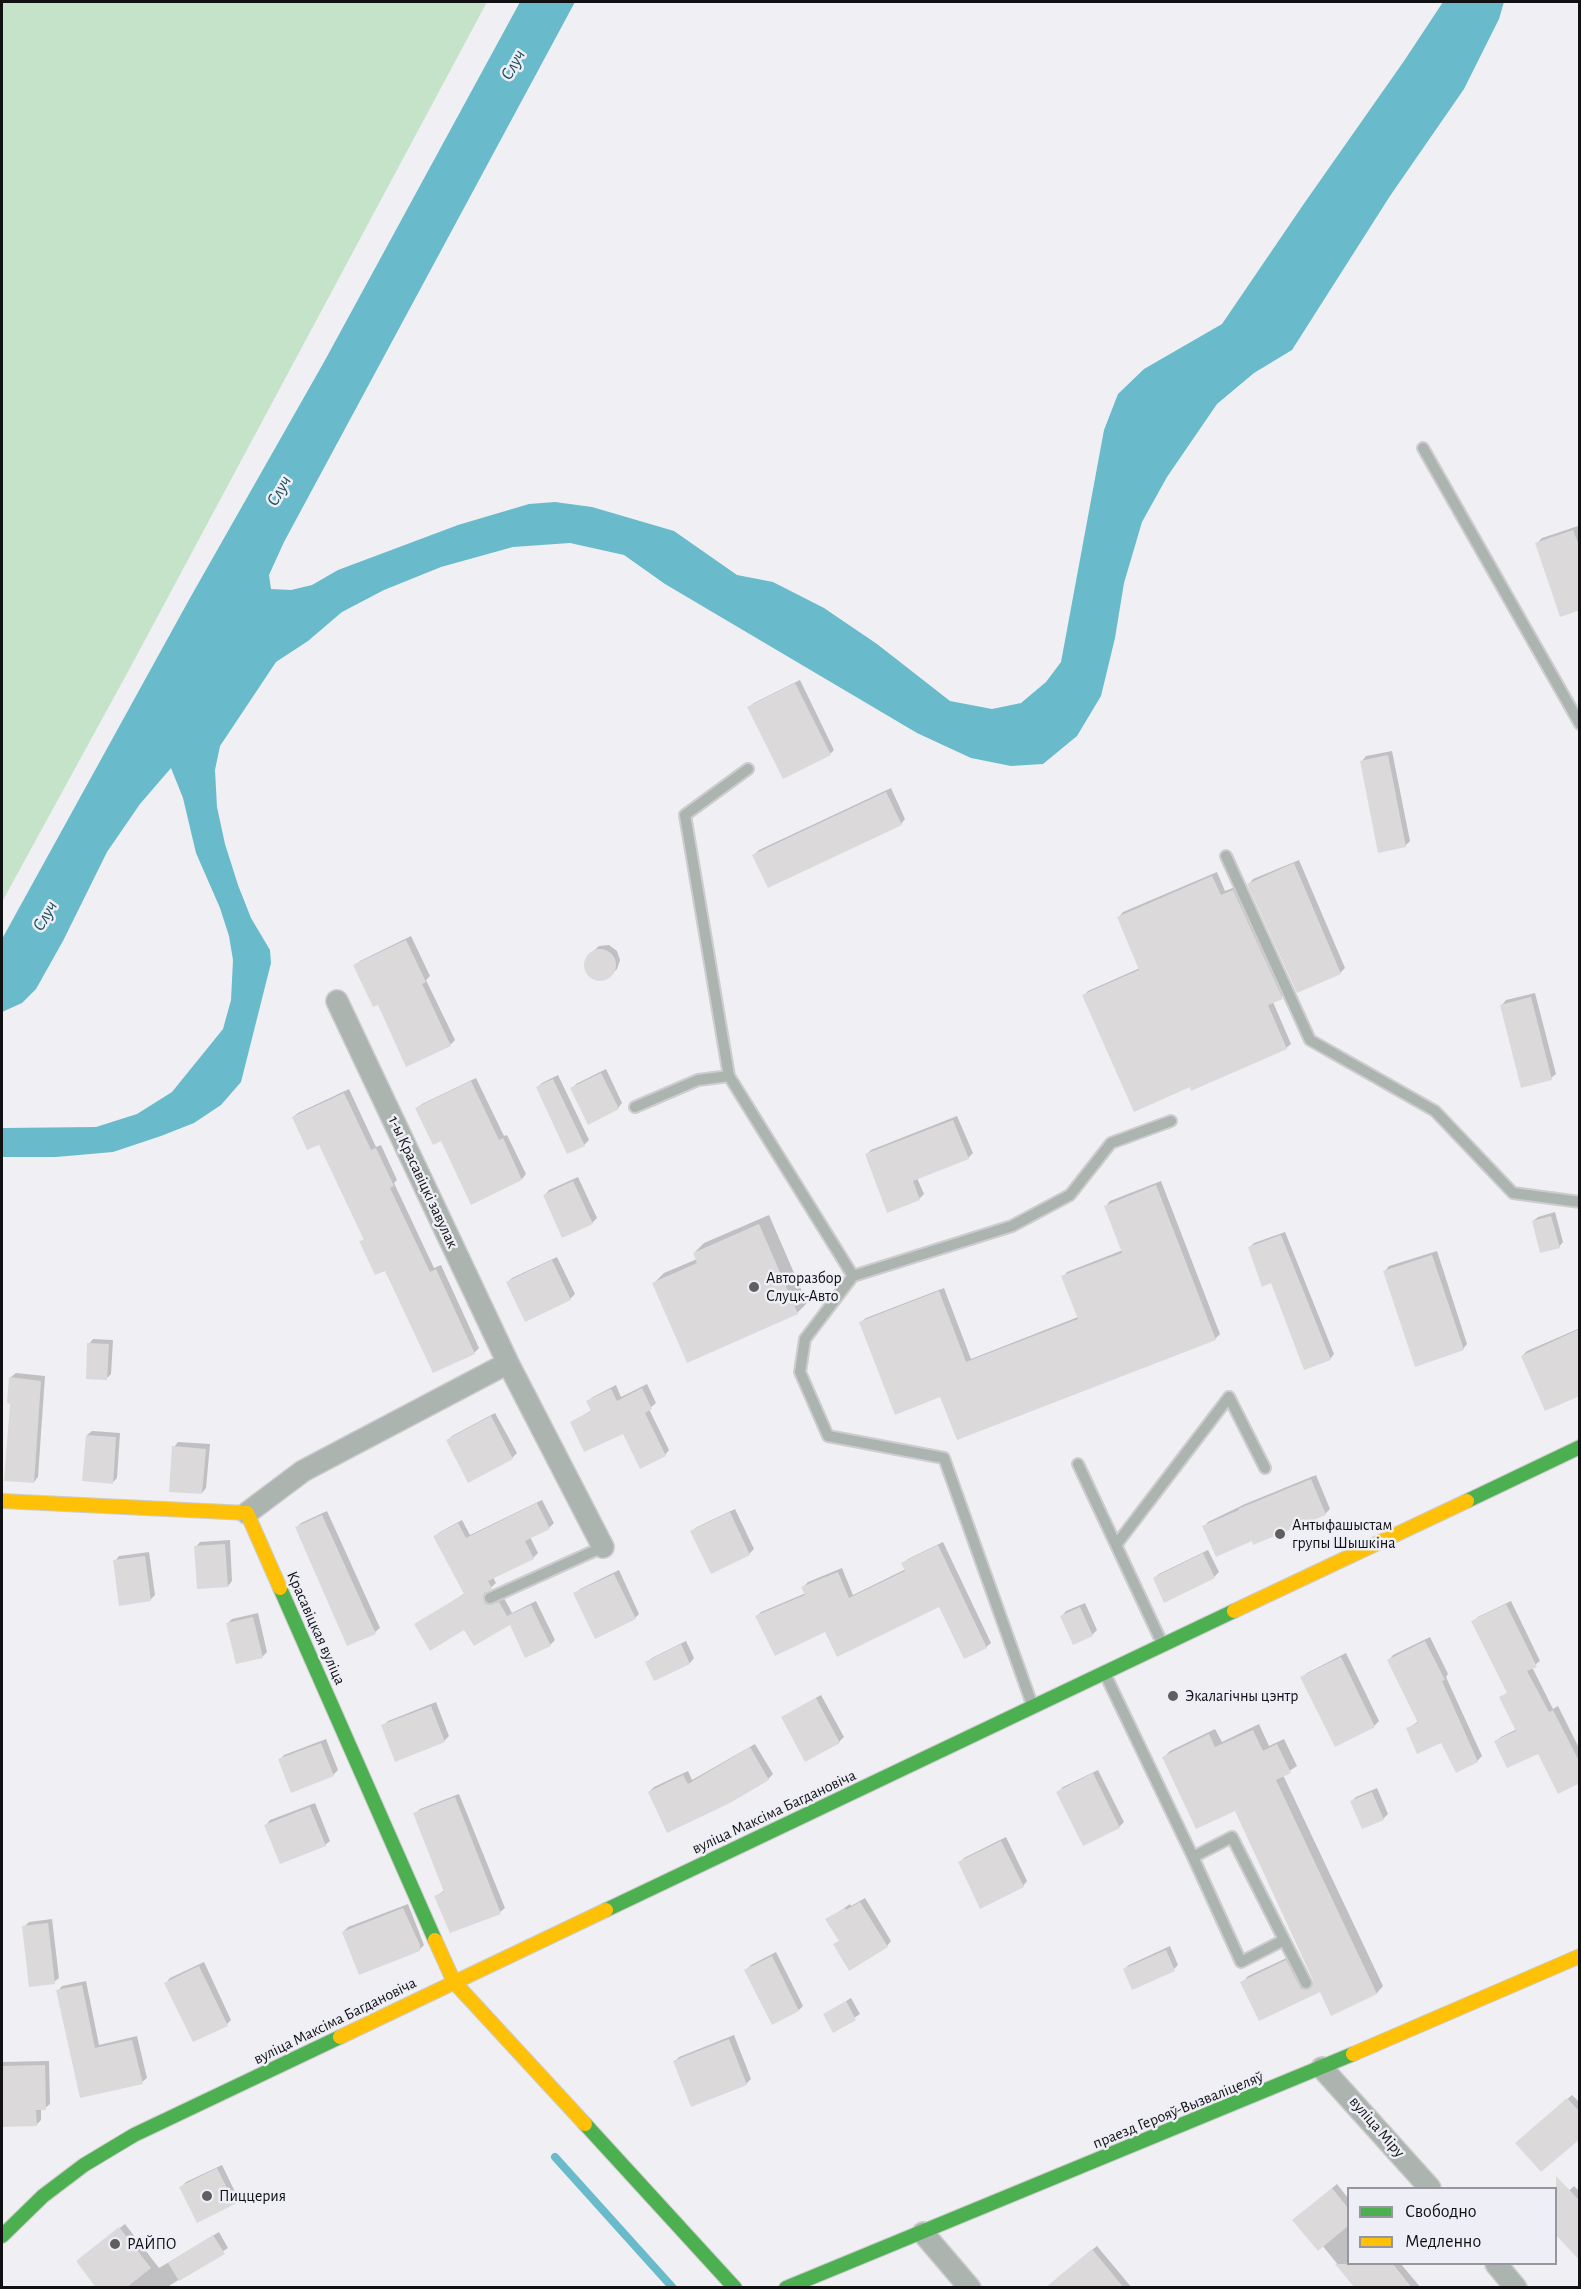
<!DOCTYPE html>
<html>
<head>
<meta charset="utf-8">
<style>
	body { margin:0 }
	#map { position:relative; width:1581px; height:2289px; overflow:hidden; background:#f0f0f4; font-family:"Alegreya Sans",sans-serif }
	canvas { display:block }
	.frame { position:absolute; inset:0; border:3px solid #111114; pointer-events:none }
	.legend { position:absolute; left:1347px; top:2187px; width:210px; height:78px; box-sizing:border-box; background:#eeeef6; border:2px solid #96969c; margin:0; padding:8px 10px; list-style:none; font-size:18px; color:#111114 }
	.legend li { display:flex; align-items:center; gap:12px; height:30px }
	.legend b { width:30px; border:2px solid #96969c }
</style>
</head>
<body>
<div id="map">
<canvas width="1581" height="2289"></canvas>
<div class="frame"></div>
<ul class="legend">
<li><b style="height:8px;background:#4caf50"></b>Свободно</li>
<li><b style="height:8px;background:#ffc107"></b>Медленно</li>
</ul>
</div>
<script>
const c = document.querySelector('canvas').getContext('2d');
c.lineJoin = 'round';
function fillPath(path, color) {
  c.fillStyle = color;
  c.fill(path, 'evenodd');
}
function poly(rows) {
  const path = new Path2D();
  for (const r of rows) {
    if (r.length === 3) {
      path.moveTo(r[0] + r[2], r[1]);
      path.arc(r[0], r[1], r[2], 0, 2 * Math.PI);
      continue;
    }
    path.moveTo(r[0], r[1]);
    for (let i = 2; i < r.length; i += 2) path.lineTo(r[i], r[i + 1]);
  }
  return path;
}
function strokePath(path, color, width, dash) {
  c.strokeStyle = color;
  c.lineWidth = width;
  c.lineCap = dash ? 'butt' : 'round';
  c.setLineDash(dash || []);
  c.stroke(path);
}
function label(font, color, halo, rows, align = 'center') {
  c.font = font + ' "Alegreya Sans",sans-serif';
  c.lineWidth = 5;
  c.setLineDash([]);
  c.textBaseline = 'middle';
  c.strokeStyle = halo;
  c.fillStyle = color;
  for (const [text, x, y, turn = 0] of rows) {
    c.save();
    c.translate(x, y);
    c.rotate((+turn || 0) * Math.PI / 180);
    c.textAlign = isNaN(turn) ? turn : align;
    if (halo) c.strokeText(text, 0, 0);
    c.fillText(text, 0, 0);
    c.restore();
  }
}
fillPath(poly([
	[2,2,487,2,130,668,2,902]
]), '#c5e3c8');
fillPath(poly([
	[520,2,575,2,284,542,269,575,271,589,291,590,312,585,338,570,458,525,529,504,555,502,592,507,674,531,737,575,773,582,824,608,877,644,950,701,992,709,1021,703,1046,682,1061,662,1104,430,1118,394,1144,369,1222,324,1303,205,1404,61,1443,2,1504,2,1499,19,1464,89,1390,196,1292,350,1254,373,1217,404,1167,477,1142,522,1124,583,1115,638,1101,696,1077,736,1043,764,1011,766,971,758,917,733,665,584,624,555,570,543,513,547,441,567,384,590,342,612,308,641,276,662,220,746,215,770,217,807,225,844,238,885,251,918,270,950,271,963,241,1082,221,1105,194,1123,161,1136,113,1152,56,1157,2,1157,2,1128,96,1127,137,1114,172,1092,223,1029,231,1000,233,960,229,936,220,908,196,853,183,798,171,768,140,804,107,852,63,941,36,989,22,1003,2,1012,2,939,190,598,324,362]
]), '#69bbcb');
fillPath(poly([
	[1578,526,1580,531,1580,608,1537,543,1542,538],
	[800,680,834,750,830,754,749,707,754,703],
	[1392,751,1410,841,1405,846,1362,761,1366,756],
	[891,788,905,819,901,824,754,855,759,850],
	[1299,860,1345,968,1340,973,1298,991,1249,884,1253,879],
	[1217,872,1225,891,1238,886,1287,993,1273,1002,1291,1044,1286,1048,1190,1085,1083,996,1088,991,1140,968,1119,917,1123,912],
	[411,936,430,976,426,980,455,1040,450,1045,378,1003,355,965,360,961],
	[609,945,617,951,620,960,617,969,608,978,599,980,590,977,585,968,590,954,599,946],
	[1535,993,1556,1074,1551,1078,1502,1005,1506,1000],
	[606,1069,622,1103,618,1108,572,1089,576,1084],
	[558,1075,589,1140,584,1145,538,1087,542,1083],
	[476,1078,504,1136,507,1135,526,1174,522,1179,472,1203,442,1139,417,1108,422,1104],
	[349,1089,376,1147,381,1145,397,1180,394,1183,434,1268,441,1265,479,1348,474,1353,433,1371,386,1269,361,1242,365,1238,319,1143,293,1117,298,1113],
	[957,1116,973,1153,968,1158,917,1178,924,1194,919,1199,866,1155,871,1150],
	[578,1177,597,1218,592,1223,545,1195,549,1190],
	[1161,1181,1220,1334,1215,1339,941,1396,861,1322,866,1318,944,1288,971,1359,1078,1317,1063,1277,1067,1272,1123,1250,1106,1206,1110,1201],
	[1555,1212,1563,1242,1559,1247,1533,1221,1538,1217],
	[769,1215,807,1303,797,1313,654,1283,664,1273,697,1259,694,1253,704,1243],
	[1285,1232,1334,1354,1330,1359,1249,1248,1254,1243],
	[1437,1251,1467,1344,1463,1349,1385,1271,1389,1266],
	[557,1257,575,1294,570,1299,508,1282,512,1278],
	[1580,1328,1580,1394,1522,1356,1527,1351],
	[93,1339,113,1340,111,1374,107,1378,89,1344],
	[16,1373,45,1376,38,1477,34,1482,12,1402,11,1377],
	[647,1384,656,1403,649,1409,669,1450,665,1455,623,1432,571,1422,592,1410,588,1401,593,1397,616,1385,621,1397],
	[495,1413,517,1453,512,1458,448,1440,452,1436],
	[92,1431,120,1433,117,1478,112,1483,87,1435],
	[178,1442,210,1444,206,1488,202,1493,174,1447],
	[1316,1475,1330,1509,1325,1514,1254,1543,1253,1539,1204,1527,1208,1522,1245,1504],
	[542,1500,554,1523,549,1528,530,1537,538,1553,533,1558,493,1577,496,1583,487,1591,488,1597,494,1601,504,1598,512,1613,536,1601,555,1640,550,1645,510,1623,465,1628,416,1625,465,1593,435,1537,440,1532,462,1520,470,1535],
	[735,1509,754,1549,749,1554,692,1531,697,1527],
	[327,1511,380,1628,375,1632,297,1527,301,1523],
	[230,1540,232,1581,228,1586,196,1547,200,1542],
	[943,1542,991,1643,986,1647,940,1605,825,1630,757,1616,761,1612,806,1593,803,1587,808,1582,842,1568,853,1595,906,1569,903,1563,908,1559],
	[1208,1550,1219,1572,1214,1577,1154,1578,1159,1574],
	[149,1552,155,1595,150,1600,115,1561,119,1556],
	[619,1570,639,1614,635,1618,575,1594,580,1589],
	[1511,1601,1540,1661,1532,1667,1553,1709,1558,1706,1580,1750,1580,1782,1539,1752,1496,1741,1501,1737,1517,1729,1501,1698,1508,1692,1473,1622,1478,1617],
	[1085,1603,1097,1630,1092,1635,1062,1616,1066,1611],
	[258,1613,267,1652,262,1657,228,1623,232,1619],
	[1430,1637,1448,1674,1446,1677,1482,1756,1477,1761,1442,1741,1408,1728,1419,1721,1389,1660,1393,1655],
	[686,1641,694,1658,690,1663,655,1679,647,1662,652,1658],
	[1346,1653,1379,1721,1374,1726,1336,1745,1302,1677,1307,1673],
	[821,1695,844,1737,839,1742,782,1717],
	[436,1702,449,1736,444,1741,383,1726,388,1721],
	[1259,1724,1269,1746,1284,1739,1297,1766,1283,1775,1383,1986,1377,1993,1332,2014,1321,1990,1260,2019,1242,1983,1248,1976,1293,1955,1308,1983,1315,1983,1235,1809,1164,1757,1170,1751,1215,1729,1222,1742],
	[326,1739,338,1770,333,1775,280,1760,284,1755],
	[755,1744,773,1774,768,1779,649,1792,654,1787,688,1771,692,1780],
	[1098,1770,1124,1822,1119,1827,1058,1792,1063,1787],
	[1377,1788,1388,1814,1383,1819,1352,1801,1356,1797],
	[459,1794,505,1908,500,1912,436,1896,445,1890,415,1814,420,1809],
	[315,1803,330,1841,325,1845,266,1825,270,1820],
	[1006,1837,1027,1881,1023,1886,960,1863,964,1858],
	[865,1898,891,1941,887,1946,835,1945,840,1940,827,1920,850,1904,851,1906],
	[408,1904,424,1945,419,1950,343,1932,348,1927],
	[52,1919,59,1978,54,1982,24,1927,29,1922],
	[1170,1946,1178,1965,1174,1969,1124,1969,1129,1965],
	[776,1952,803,2006,799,2010,746,1970,751,1965],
	[204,1962,231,2020,227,2024,166,1983,170,1978],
	[86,1981,99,2045,137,2036,147,2078,142,2082,82,2096,58,1991,62,1986],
	[851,1998,860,2014,834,2031,825,2014],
	[734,2035,751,2079,746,2084,675,2061,679,2057],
	[49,2061,50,2104,45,2108,41,2109,41,2120,36,2125,2,2126,2,2062],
	[1572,2095,1580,2103,1580,2137,1522,2139],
	[222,2165,238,2198,234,2203,181,2187,186,2182],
	[1337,2184,1348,2198,1348,2264,1401,2264,1421,2288,1357,2288,1322,2245,1299,2216],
	[1574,2186,1580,2192,1579,2258,1556,2233,1556,2203],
	[125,2224,159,2268,219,2232,228,2248,166,2288,98,2288,82,2257],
	[1097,2246,1132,2288,1055,2288,1056,2279]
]), '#0003');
strokePath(poly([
	[555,2157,673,2288]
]), '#69bbcb', 8);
fillPath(poly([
	[1573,530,1580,548,1580,610,1560,617,1535,543],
	[795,683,831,755,783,779,747,707],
	[1388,755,1406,847,1378,853,1360,761],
	[886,792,902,825,768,888,752,855],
	[1294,863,1341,974,1297,993,1247,884],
	[1212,876,1221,895,1233,890,1283,999,1268,1005,1287,1049,1191,1091,1190,1087,1134,1112,1082,995,1139,970,1117,917],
	[406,940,426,982,422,984,451,1046,406,1067,378,1005,373,1007,353,965],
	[600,965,16],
	[1531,997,1552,1080,1521,1088,1500,1005],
	[601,1073,619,1109,588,1125,570,1088],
	[553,1079,585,1146,567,1154,536,1087],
	[471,1081,499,1140,503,1138,522,1180,471,1205,441,1141,433,1145,415,1108],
	[344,1093,371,1150,376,1148,394,1186,390,1188,430,1272,436,1269,475,1354,433,1373,385,1271,375,1275,359,1241,364,1240,319,1145,307,1150,292,1117],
	[953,1120,969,1159,913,1181,920,1200,887,1213,865,1154],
	[573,1181,593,1224,562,1238,543,1195],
	[1156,1185,1216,1340,957,1440,940,1397,895,1415,859,1322,939,1291,966,1362,1078,1319,1061,1276,1122,1253,1104,1206],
	[1551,1216,1560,1248,1540,1253,1532,1221],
	[759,1224,798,1314,687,1363,652,1283,697,1263,693,1253],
	[1281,1235,1331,1360,1304,1370,1271,1283,1262,1287,1248,1247],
	[1432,1255,1464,1350,1415,1367,1383,1271],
	[552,1260,571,1300,525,1322,506,1282],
	[1580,1329,1580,1396,1545,1411,1521,1356],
	[87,1343,109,1344,107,1380,86,1379],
	[9,1377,41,1381,34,1483,4,1481,10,1404,7,1403],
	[642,1388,652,1409,645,1413,666,1456,640,1469,623,1434,584,1452,570,1422,591,1411,586,1401,611,1389,617,1401],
	[491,1416,513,1459,468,1483,446,1440],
	[86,1435,116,1437,113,1484,82,1481],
	[172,1446,206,1449,202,1494,169,1492],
	[1311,1479,1326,1515,1253,1545,1252,1541,1216,1557,1202,1526,1239,1510,1238,1509],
	[537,1503,550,1529,525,1541,534,1559,488,1581,492,1589,484,1593,483,1598,485,1604,489,1605,499,1602,507,1616,531,1605,551,1646,525,1658,510,1625,474,1646,464,1630,430,1651,414,1624,464,1594,433,1536,458,1523,466,1538],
	[730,1512,750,1555,711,1574,690,1531],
	[322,1515,376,1634,347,1646,295,1527],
	[225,1544,228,1587,197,1589,194,1546],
	[938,1545,987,1648,964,1659,939,1607,837,1657,825,1632,775,1656,755,1616,805,1595,801,1587,838,1572,849,1598,905,1571,901,1563],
	[1203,1553,1215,1578,1164,1603,1153,1578],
	[145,1556,151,1601,119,1606,113,1560],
	[614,1574,636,1619,595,1639,573,1593],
	[1506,1604,1537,1667,1527,1671,1549,1712,1553,1710,1580,1763,1580,1783,1558,1794,1538,1754,1507,1768,1494,1741,1516,1731,1499,1697,1507,1693,1471,1621],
	[1080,1607,1093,1636,1073,1645,1060,1616],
	[253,1617,263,1658,236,1664,226,1623],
	[1425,1641,1445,1680,1442,1681,1478,1762,1456,1773,1441,1743,1417,1754,1406,1728,1418,1723,1387,1660],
	[681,1644,690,1664,654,1681,645,1662],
	[1341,1657,1375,1727,1335,1747,1300,1677],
	[816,1698,840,1743,805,1762,781,1717],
	[431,1706,445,1742,395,1762,381,1725],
	[1253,1730,1263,1751,1277,1744,1291,1773,1276,1780,1377,1994,1331,2016,1320,1992,1259,2021,1240,1982,1286,1960,1301,1989,1310,1989,1313,1984,1313,1980,1235,1811,1196,1829,1162,1757,1209,1734,1215,1747],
	[321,1743,334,1776,291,1793,278,1759],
	[750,1747,769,1780,730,1803,667,1833,648,1792,683,1775,688,1784],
	[1093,1773,1120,1828,1083,1846,1056,1792],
	[1372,1792,1384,1820,1362,1829,1350,1801],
	[455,1797,501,1914,450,1933,434,1896,444,1892,413,1813],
	[310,1807,326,1846,280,1864,264,1825],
	[1001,1841,1024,1887,980,1909,958,1862],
	[860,1902,888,1947,849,1971,833,1944,839,1941,825,1919,845,1908,846,1910],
	[403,1908,420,1945,420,1951,359,1975,342,1932],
	[48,1923,55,1984,29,1987,22,1926],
	[1166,1950,1175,1971,1132,1990,1123,1969],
	[772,1956,799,2011,772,2025,744,1970],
	[199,1966,228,2026,193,2042,164,1983],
	[82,1985,95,2048,132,2040,143,2084,80,2098,56,1990],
	[846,2001,856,2020,833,2033,823,2014],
	[729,2039,747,2085,691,2107,673,2061],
	[45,2065,46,2110,36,2110,37,2126,2,2127,2,2066],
	[1567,2098,1580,2112,1580,2139,1541,2172,1515,2143],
	[217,2168,235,2204,197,2223,179,2187],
	[1556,2176,1580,2201,1580,2261,1556,2235],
	[1332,2188,1348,2208,1348,2226,1318,2251,1292,2220],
	[119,2227,151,2268,126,2288,96,2288,76,2261],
	[213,2235,225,2254,179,2281,168,2263],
	[1092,2249,1124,2288,1045,2288],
	[1335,2264,1393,2264,1412,2288,1355,2288]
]), '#dbd9da');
const lane = poly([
	[1423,448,1580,724],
	[748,769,685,815,729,1076,853,1276],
	[1226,856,1310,1040,1435,1111,1513,1193,1580,1202],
	[635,1107,698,1080,729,1076],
	[1078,1464,1162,1643],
	[1116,1545,1229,1397,1265,1468],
	[490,1598,603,1547],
	[1105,1674,1193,1857,1232,1837,1306,1983],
	[1033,1707,944,1458,828,1436,800,1372,805,1339,853,1276,1012,1226,1070,1195,1111,1143,1171,1121],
	[1193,1857,1241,1962,1284,1940]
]);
const street = poly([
	[337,1001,508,1363,603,1547],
	[247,1513,303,1471,508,1363],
	[1322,2068,1430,2188],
	[923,2233,970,2288],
	[1496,2264,1516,2288]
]);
const fast = poly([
	[1467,1501,1580,1447],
	[280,1588,435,1940],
	[606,1910,1234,1611],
	[585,2124,735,2288],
	[2,2236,43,2196,84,2165,134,2135,340,2037],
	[786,2288,1353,2054]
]);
const slow = poly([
	[2,1501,247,1513,280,1588],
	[1234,1611,1467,1501],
	[435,1940,454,1982,585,2124],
	[340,2037,606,1910],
	[1353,2054,1580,1956]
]);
strokePath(lane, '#cdcdcf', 14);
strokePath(street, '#cdcdcf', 24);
strokePath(fast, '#cdcdcf', 16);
strokePath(slow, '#cdcdcf', 16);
strokePath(lane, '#acb4af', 10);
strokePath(street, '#acb4af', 21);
strokePath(fast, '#4caf50', 14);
strokePath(slow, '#ffc107', 14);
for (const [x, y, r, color] of [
	[754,1287,6,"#5f5f62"],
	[1280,1534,6,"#5f5f62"],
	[1173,1696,6,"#5f5f62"],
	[207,2196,6,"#5f5f62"],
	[115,2244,6,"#5f5f62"]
]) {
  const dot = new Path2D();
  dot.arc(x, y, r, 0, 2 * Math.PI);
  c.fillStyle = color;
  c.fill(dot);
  strokePath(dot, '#eeeef6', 2);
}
label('16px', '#111114', '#eeeef6', [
	["1-ы Красавіцкі завулак",423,1182,65],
	["Красавіцкая вуліца",316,1628,66],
	["вуліца Максіма Багдановіча",774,1812,-25],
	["вуліца Максіма Багдановіча",335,2021,-26],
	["праезд Герояў-Вызваліцеляў",1178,2110,-22],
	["вуліца Міру",1377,2127,49]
]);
label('16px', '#111114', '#eeeef6', [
	["Авторазбор",766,1278],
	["Слуцк-Авто",766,1296],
	["Антыфашыстам",1292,1525],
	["групы Шышкіна",1292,1543],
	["Экалагічны цэнтр",1185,1696],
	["Пиццерия",219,2196],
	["РАЙПО",127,2244]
], 'left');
label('italic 18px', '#1e4e57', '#eeeef6', [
	["Случ",513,65,-61],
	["Случ",279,491,-61],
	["Случ",45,916,-60]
]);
</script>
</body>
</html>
